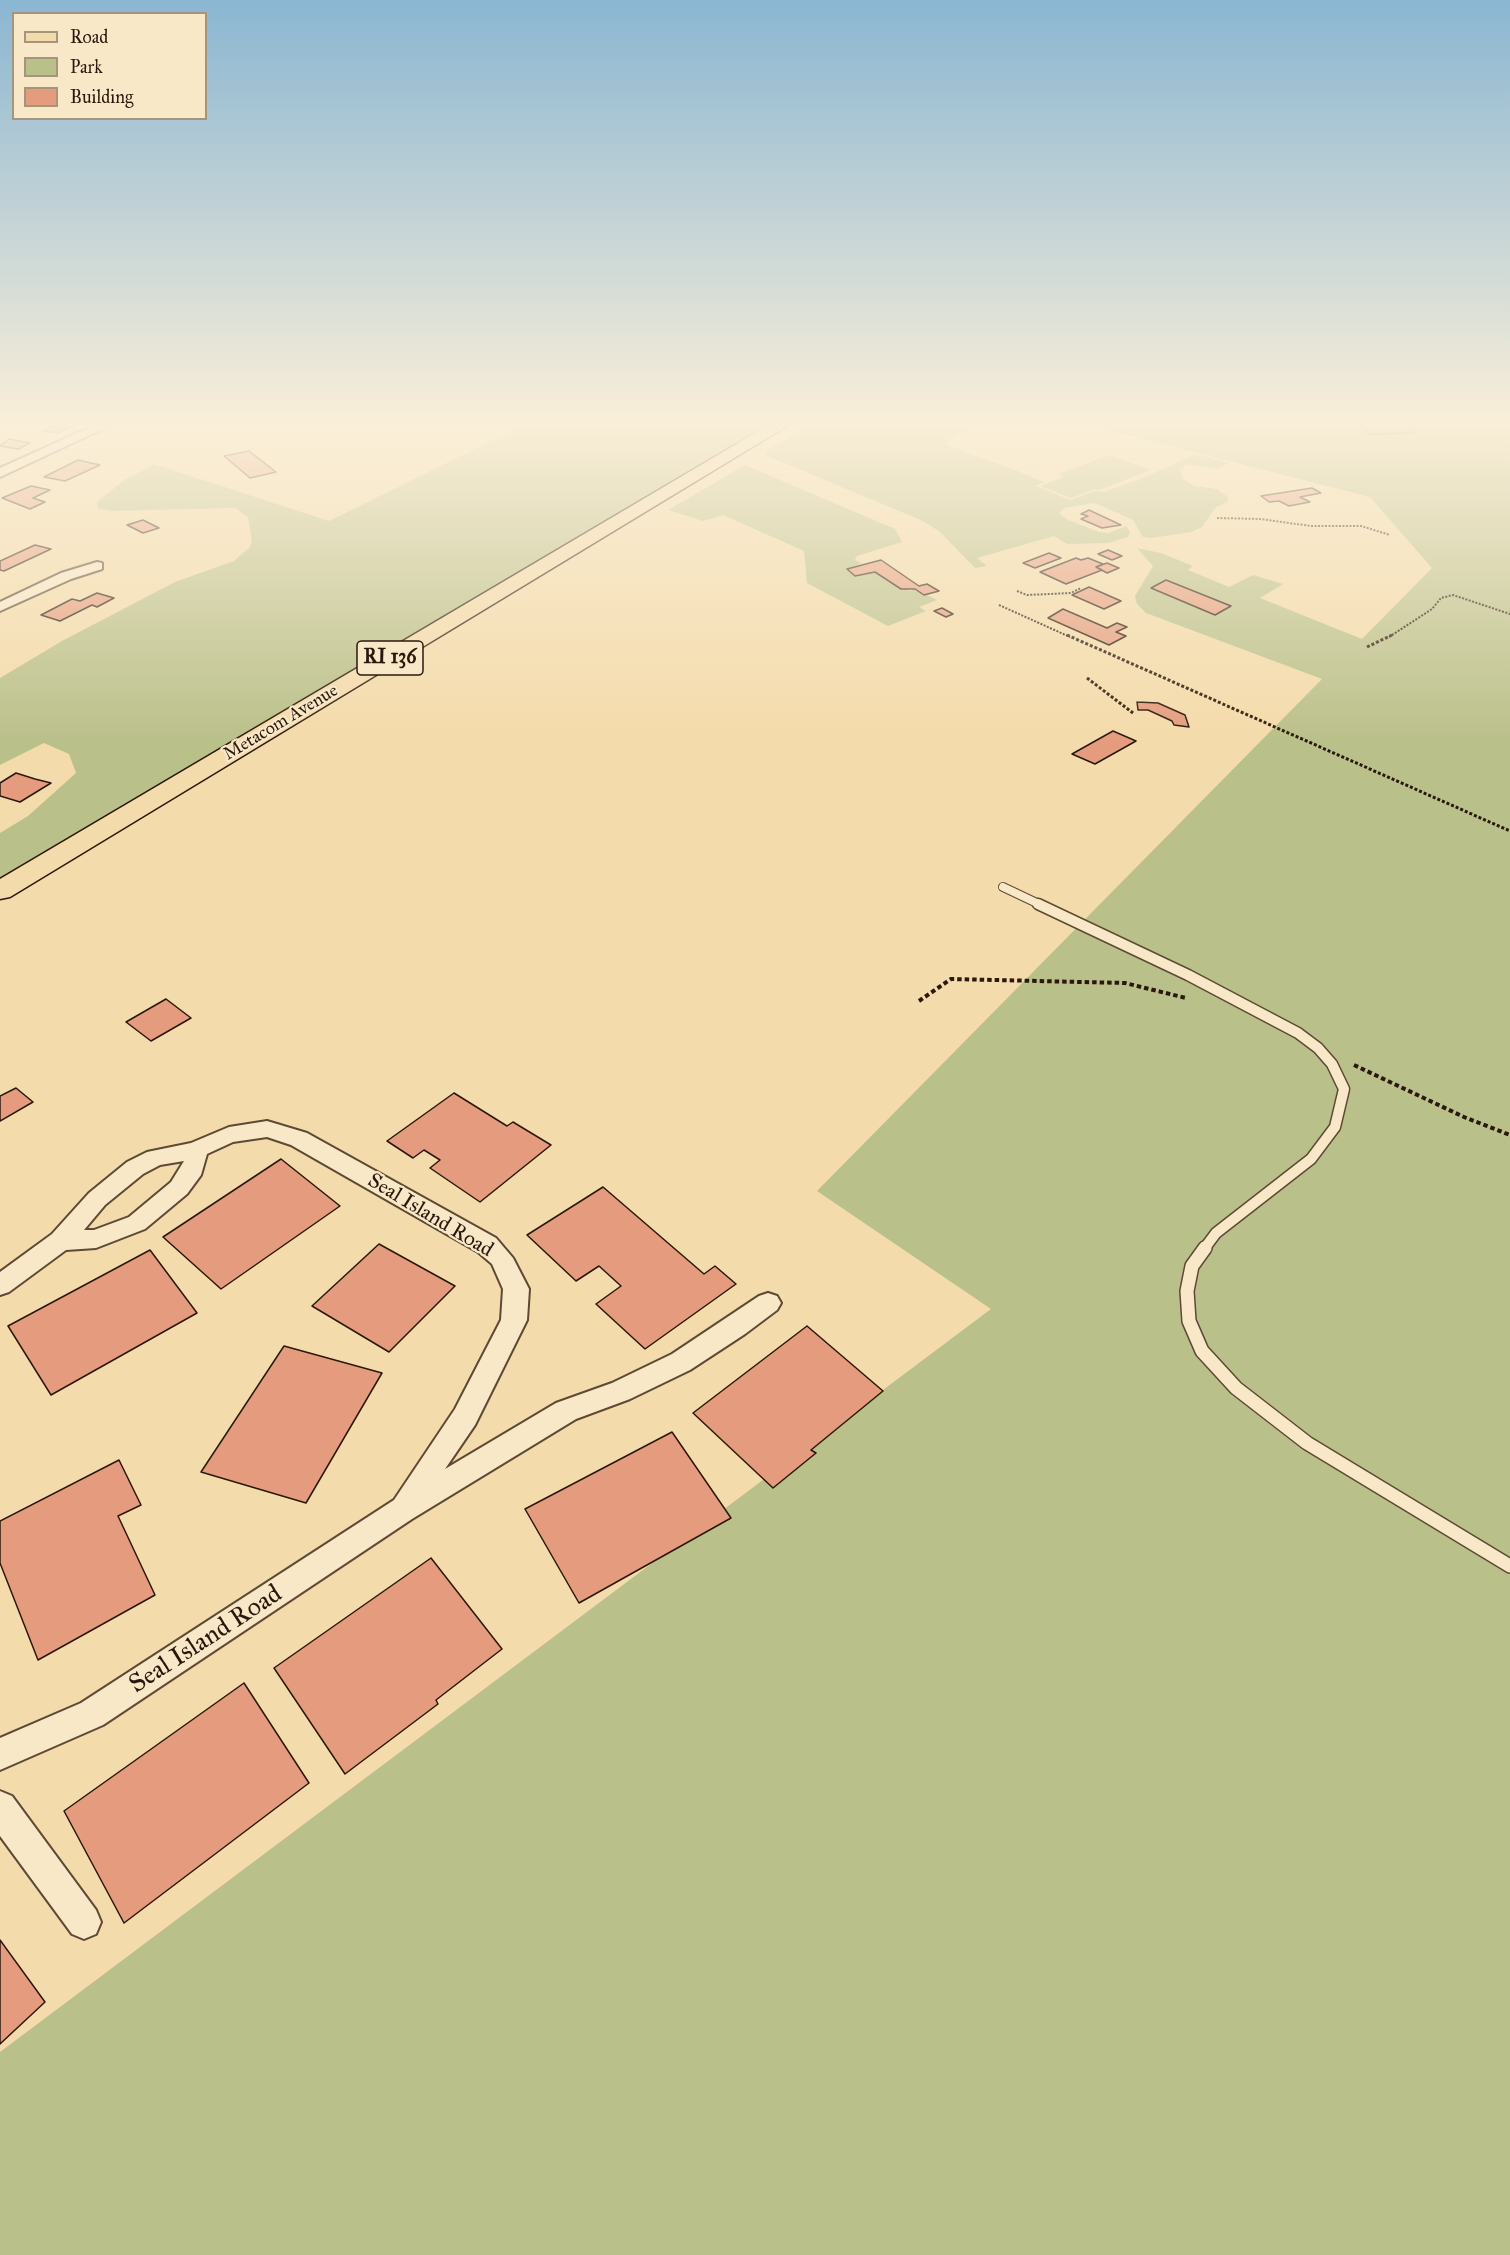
<!DOCTYPE html>
<html>
<head>
<meta charset="utf-8">
<style>
	body { margin:0 }
	#map { position:relative; width:1510px; height:2255px; overflow:hidden; background:#f4dbab; font-family:"IM FELL Great Primer",serif }
	canvas { display:block }
	.legend { position:absolute; left:12px; top:12px; width:195px; height:108px; box-sizing:border-box; background:#f8e8c8; border:2px solid #a6957d; margin:0; padding:8px 10px; list-style:none; font-size:18px; color:#2b180c }
	.legend li { display:flex; align-items:center; gap:12px; height:30px }
	.legend b { width:30px; border:2px solid #a6957d }
</style>
</head>
<body>
<div id="map">
<canvas width="1510" height="2255"></canvas>
<ul class="legend">
<li><b style="height:8px;background:#f4dbab"></b>Road</li>
<li><b style="height:16px;background:#bac08a"></b>Park</li>
<li><b style="height:16px;background:#e59c7e"></b>Building</li>
</ul>
</div>
<script>
const c = document.querySelector('canvas').getContext('2d');
c.lineJoin = 'round';
function fillPath(path, color) {
  c.fillStyle = color;
  c.fill(path, 'evenodd');
}
function poly(rows) {
  const path = new Path2D();
  for (const r of rows) {
    path.moveTo(r[0], r[1]);
    for (let i = 2; i < r.length; i += 2) path.lineTo(r[i], r[i + 1]);
  }
  return path;
}
function strokePath(path, color, width, dash) {
  c.strokeStyle = color;
  c.lineWidth = width;
  c.lineCap = dash ? 'butt' : 'round';
  c.setLineDash(dash || []);
  c.stroke(path);
}
function label(font, color, halo, rows, align = 'center') {
  c.font = font + ' "IM FELL Great Primer",serif';
  c.lineWidth = 4.5;
  c.setLineDash([]);
  c.textBaseline = 'middle';
  c.strokeStyle = halo;
  c.fillStyle = color;
  for (const [text, x, y, turn = 0] of rows) {
    c.save();
    c.translate(x, y);
    c.rotate((+turn || 0) * Math.PI / 180);
    c.textAlign = isNaN(turn) ? turn : align;
    if (halo) c.strokeText(text, 0, 0);
    c.fillText(text, 0, 0);
    c.restore();
  }
}
fillPath(poly([
	[522,426,763,426,0,884,0,833,28,816,76,773,69,754,44,743,0,765,0,678,62,641,175,582,234,561,249,548,252,542,248,517,235,508,110,511,98,508,97,502,123,481,154,464,329,521],
	[807,426,976,426,949,440,946,445,1028,475,1044,482,1036,486,1070,500,1096,491,1104,492,1148,476,1195,454,1229,463,1219,468,1186,465,1180,469,1183,479,1194,486,1217,489,1228,497,1227,502,1215,508,1202,527,1191,532,1151,538,1143,537,1133,520,1104,507,1094,503,1064,508,1059,513,1066,519,1099,532,1109,533,1126,526,1130,532,1128,537,1108,543,1067,544,1054,536,977,558,987,566,975,568,940,532,923,521,765,455,768,450],
	[1091,426,1510,426,1510,2255,0,2255,0,2052,991,1309,817,1191,1322,679,1146,613,1137,604,1135,596,1153,566,1137,548,1161,553,1193,566,1188,570,1229,587,1253,575,1283,584,1260,598,1362,639,1432,568,1370,497],
	[1166,580,1230,606,1230,607,1215,615,1149,588],
	[1109,455,1150,470,1100,490,1094,489,1071,498,1040,486,1063,477,1059,474],
	[745,465,895,529,902,542,857,556,855,560,862,563,848,569,875,572,910,591,915,589,937,600,919,607,926,611,888,626,807,583,804,551,723,515,703,521,668,510]
]), '#bac08a');
const building = poly([
	[53,426,73,426,58,433,43,431,53,426],
	[1361,426,1407,426,1415,433,1369,434,1361,426],
	[9,439,30,443,18,449,0,446,9,439],
	[249,451,276,472,250,478,224,456,249,451],
	[78,460,100,465,65,481,44,477,78,460],
	[31,486,50,490,33,498,45,502,30,509,2,498,31,486],
	[1312,488,1321,493,1300,497,1310,502,1289,506,1279,501,1269,502,1261,496,1312,488],
	[1089,510,1121,525,1102,528,1081,519,1088,516,1081,514,1089,510],
	[143,520,159,528,143,533,127,525,143,520],
	[35,545,51,549,4,571,0,570,0,561,35,545],
	[1108,550,1122,556,1112,560,1098,554,1108,550],
	[1049,553,1061,558,1035,568,1023,563,1049,553],
	[1076,558,1081,560,1088,558,1103,564,1096,567,1102,570,1066,584,1040,572,1076,558],
	[881,560,919,586,927,584,939,591,924,595,915,589,901,589,875,572,855,576,847,569,881,560],
	[1107,563,1119,568,1107,573,1096,567,1107,563],
	[1166,580,1231,606,1215,615,1151,588,1166,580],
	[1089,587,1121,601,1104,609,1072,595,1089,587],
	[97,593,114,598,97,607,92,605,60,621,41,615,72,599,80,601,97,593],
	[942,608,953,614,946,617,934,611,942,608],
	[1063,609,1107,628,1117,623,1127,627,1116,632,1126,636,1109,645,1048,618,1063,609],
	[1137,702,1158,703,1185,715,1189,727,1174,725,1172,721,1148,710,1138,710,1137,702],
	[1113,731,1136,741,1095,764,1072,754,1113,731],
	[16,773,35,779,51,783,20,802,0,796,0,783,16,773],
	[166,999,191,1018,151,1041,126,1022,166,999],
	[16,1088,33,1102,0,1121,0,1096,16,1088],
	[454,1093,507,1126,513,1122,551,1145,480,1202,430,1168,440,1160,424,1150,413,1158,387,1141,454,1093],
	[281,1159,340,1206,221,1289,163,1237,281,1159],
	[603,1187,704,1274,715,1266,736,1284,645,1349,596,1304,621,1286,599,1266,576,1281,527,1235,603,1187],
	[379,1244,455,1286,389,1352,312,1306,379,1244],
	[150,1250,197,1313,51,1395,8,1326,150,1250],
	[807,1326,883,1391,811,1450,816,1453,773,1488,693,1413,807,1326],
	[284,1346,382,1373,306,1503,201,1472,284,1346],
	[672,1432,731,1518,579,1603,525,1509,672,1432],
	[119,1460,141,1505,118,1516,155,1595,38,1660,0,1563,0,1521,119,1460],
	[431,1558,502,1649,436,1700,438,1704,345,1774,274,1668,431,1558],
	[244,1683,309,1783,124,1923,64,1811,244,1683],
	[0,1940,45,2002,0,2044,0,1940]
]);
fillPath(building, '#e59c7e');
strokePath(building, '#2b180c', 1.5);
const laneFar2 = poly([
	[1003,887,1041,905]
]);
const laneFar1 = poly([
	[1038,904,1188,975,1298,1033,1318,1048,1332,1064,1344,1089,1335,1127,1311,1159,1216,1233,1204,1249]
]);
const lane = poly([
	[1205,1248,1192,1266,1187,1291,1189,1321,1202,1351,1236,1388,1307,1443,1510,1566]
]);
const street = poly([
	[93,426,109,426,0,477,0,468,93,426],
	[97,562,102,563,102,569,71,579,0,611,0,602,61,573,97,562],
	[267,1121,307,1133,496,1238,513,1258,529,1289,527,1320,475,1425,445,1469,556,1403,612,1383,672,1354,759,1296,768,1293,777,1296,781,1303,777,1310,745,1334,690,1370,630,1399,576,1419,412,1519,103,1725,0,1770,0,1738,81,1703,394,1500,455,1409,501,1320,503,1289,492,1264,478,1252,291,1145,267,1137,233,1142,207,1154,201,1175,187,1194,145,1229,96,1248,66,1250,9,1292,0,1295,0,1272,52,1234,89,1193,127,1162,147,1152,191,1143,229,1127,267,1121],
	[184,1161,171,1182,129,1217,94,1230,84,1230,105,1205,143,1174,160,1165,184,1161],
	[0,1791,12,1796,96,1910,101,1922,96,1934,84,1939,72,1934,0,1836,0,1791]
]);
const primary = poly([
	[767,426,787,426,10,897,0,899,0,879,767,426]
]);
strokePath(laneFar2, '#5d4934', 10);
strokePath(laneFar1, '#5d4934', 13);
strokePath(lane, '#5d4934', 16);
strokePath(street, '#5d4934', 4);
strokePath(primary, '#2b180c', 3);
strokePath(poly([
	[1217,518,1260,519,1311,526,1361,526,1390,535],
	[1017,591,1027,595,1071,593,1081,588],
	[999,605,1070,637],
	[1389,637,1432,609,1441,598,1453,595,1510,614]
]), '#2b180c', 2, [2, 1.5]);
strokePath(poly([
	[1067,635,1510,831],
	[1367,647,1392,635],
	[1087,678,1133,713]
]), '#2b180c', 3, [3, 2]);
strokePath(poly([
	[919,1001,951,979,1125,983,1186,998],
	[1354,1065,1464,1117,1510,1135]
]), '#2b180c', 4, [4.5, 3]);
strokePath(laneFar2, '#f8e8c8', 8);
strokePath(laneFar1, '#f8e8c8', 10);
strokePath(lane, '#f8e8c8', 13);
fillPath(street, '#f8e8c8');
fillPath(primary, '#f4dbab');
const sky = c.createLinearGradient(0, 0, 0, 742);
sky.addColorStop(0, '#8ab6d2');
sky.addColorStop(0.57, '#faefd9');
sky.addColorStop(1, '#faefd900');
c.fillStyle = sky;
c.fillRect(0, 0, 1510, 742);
label('18px', '#2b180c', '#f8e8c8', [
	["Metacom Avenue",281,723,-31]
]);
for (const [x, y, w] of [
	[390,658,66]
]) {
  const box = new Path2D();
  box.roundRect(x - w / 2, y - 17, w, 34, 4.5);
  c.fillStyle = '#f8e8c8';
  c.fill(box);
  strokePath(box, '#2b180c', 1.5);
}
label('bold 20px', '#2b180c', null, [
	["RI 136",390,658]
]);
label('21px', '#2b180c', '#f8e8c8', [
	["Seal Island Road",430,1216,31]
]);
label('26px', '#2b180c', '#f8e8c8', [
	["Seal Island Road",206,1640,-33]
]);
</script>
</body>
</html>
